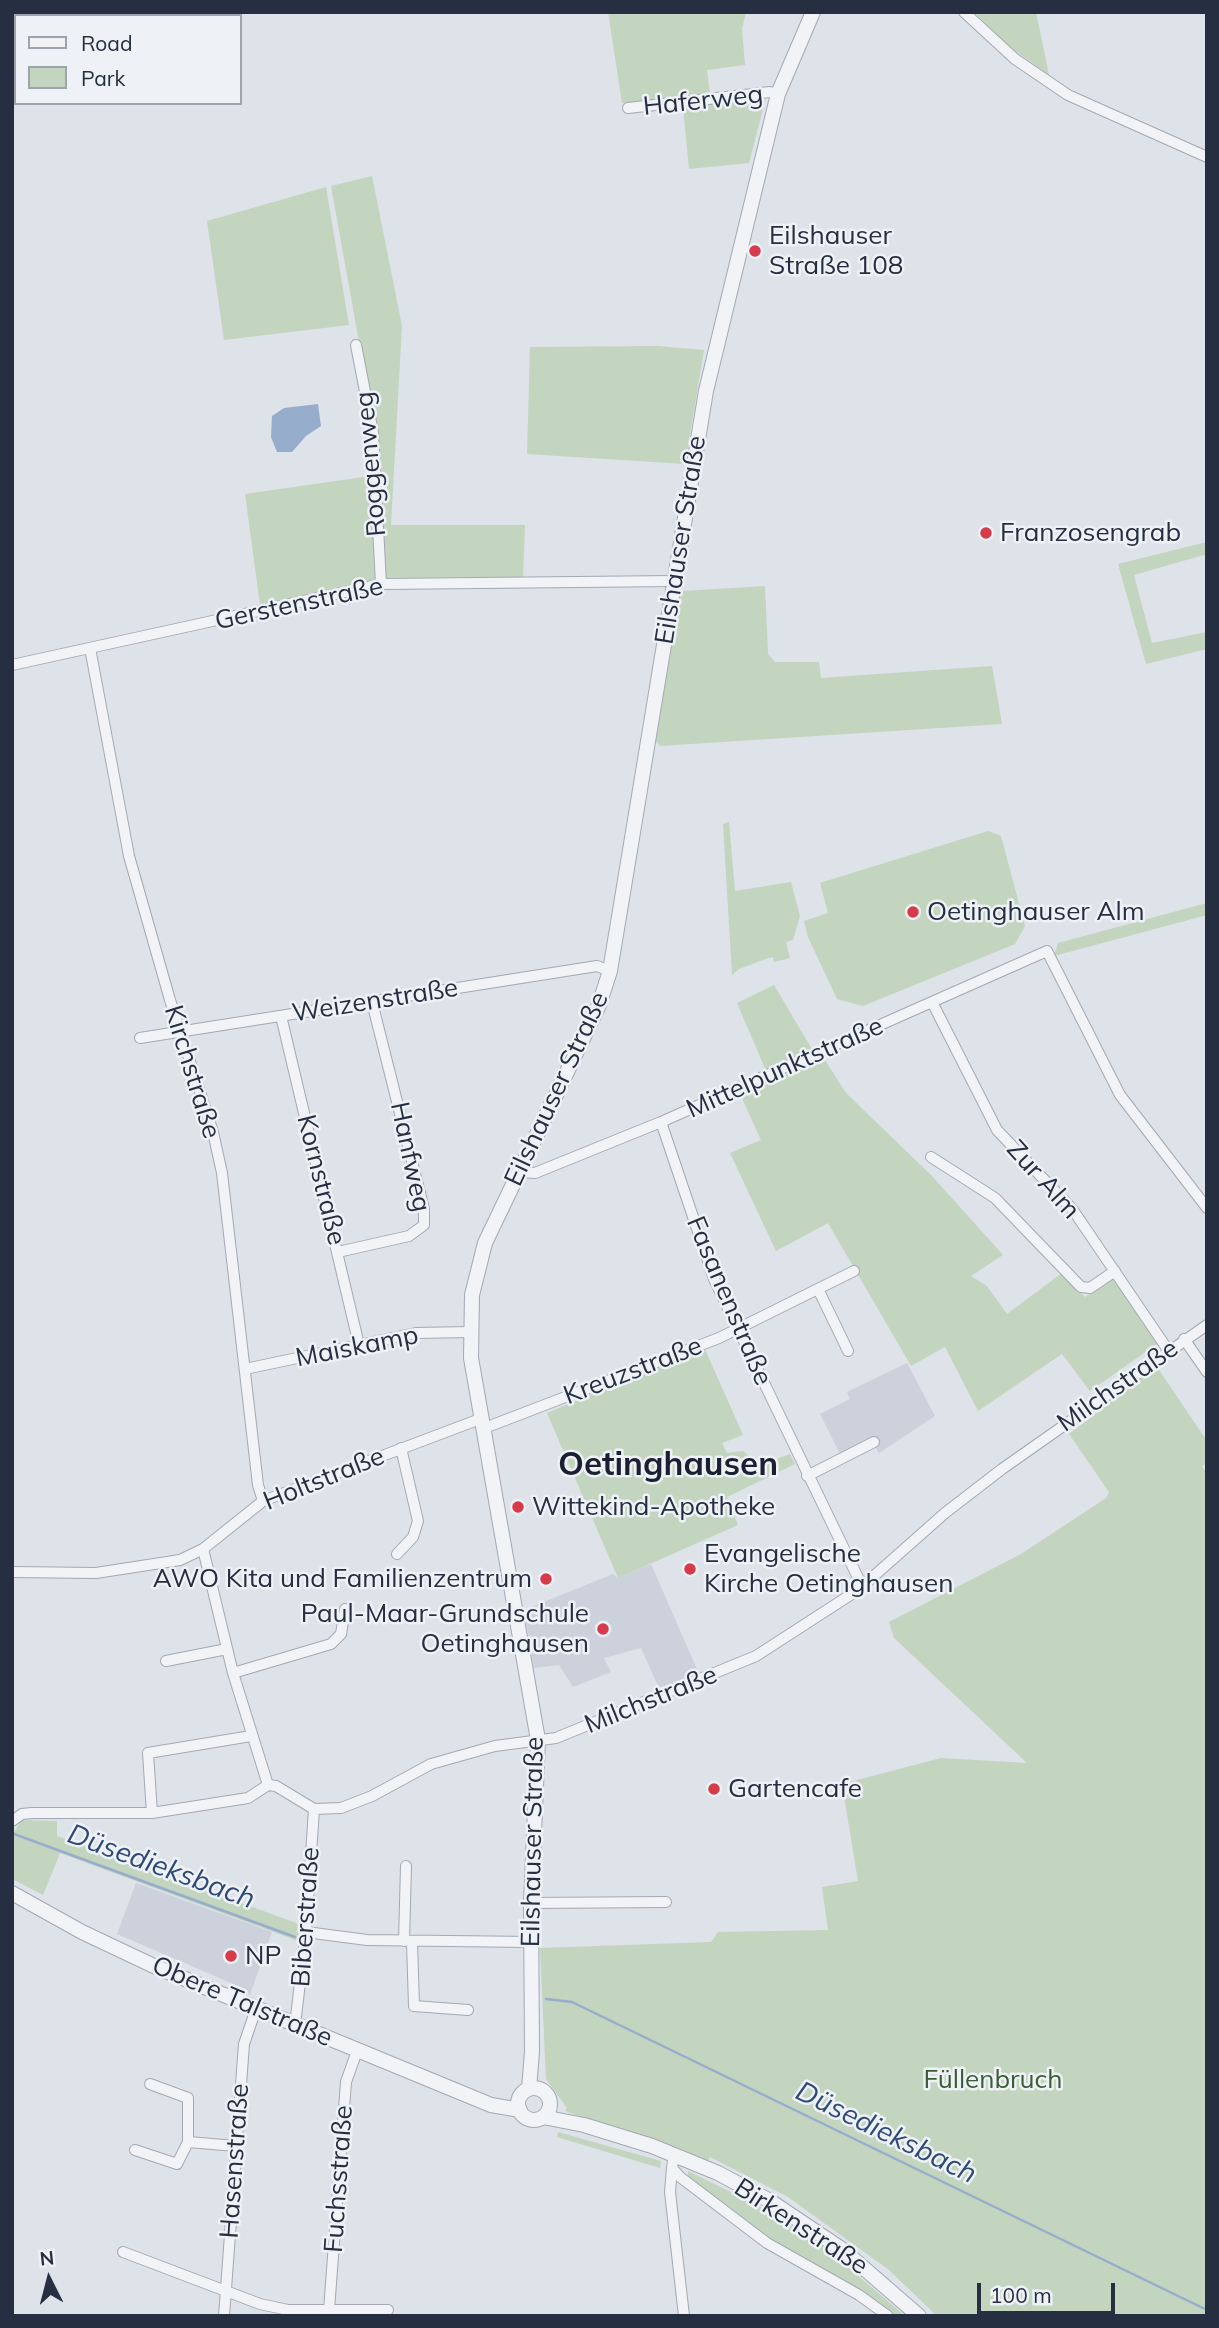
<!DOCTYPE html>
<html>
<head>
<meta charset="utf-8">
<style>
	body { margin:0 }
	#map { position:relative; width:1219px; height:2328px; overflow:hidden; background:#dee2e9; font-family:Mulish,sans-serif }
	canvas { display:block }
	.frame { position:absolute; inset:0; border:14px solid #262f41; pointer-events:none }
	.legend { position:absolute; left:14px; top:14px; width:228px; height:91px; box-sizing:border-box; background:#eef1f6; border:2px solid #9ea3ae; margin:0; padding:9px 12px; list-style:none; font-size:21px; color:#262f41 }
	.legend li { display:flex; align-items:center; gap:14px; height:35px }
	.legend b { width:35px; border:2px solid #9ea3ae }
	.north { position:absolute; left:14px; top:2244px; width:70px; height:70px; -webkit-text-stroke:5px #eef1f6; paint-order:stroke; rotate:354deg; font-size:19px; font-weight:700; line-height:28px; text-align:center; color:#262f41 }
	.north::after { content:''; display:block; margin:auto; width:24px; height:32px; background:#262f41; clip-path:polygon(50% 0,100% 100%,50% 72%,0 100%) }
	.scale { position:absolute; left:977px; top:2283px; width:138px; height:32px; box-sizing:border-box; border:4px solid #262f41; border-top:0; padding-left:9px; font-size:21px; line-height:24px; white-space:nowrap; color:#262f41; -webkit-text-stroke:5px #eef1f6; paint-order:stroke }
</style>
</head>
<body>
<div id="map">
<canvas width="1219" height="2328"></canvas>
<div class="frame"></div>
<ul class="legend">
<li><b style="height:9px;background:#f1f3f7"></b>Road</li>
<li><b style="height:19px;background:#c3d4bf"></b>Park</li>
</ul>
<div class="north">N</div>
<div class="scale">100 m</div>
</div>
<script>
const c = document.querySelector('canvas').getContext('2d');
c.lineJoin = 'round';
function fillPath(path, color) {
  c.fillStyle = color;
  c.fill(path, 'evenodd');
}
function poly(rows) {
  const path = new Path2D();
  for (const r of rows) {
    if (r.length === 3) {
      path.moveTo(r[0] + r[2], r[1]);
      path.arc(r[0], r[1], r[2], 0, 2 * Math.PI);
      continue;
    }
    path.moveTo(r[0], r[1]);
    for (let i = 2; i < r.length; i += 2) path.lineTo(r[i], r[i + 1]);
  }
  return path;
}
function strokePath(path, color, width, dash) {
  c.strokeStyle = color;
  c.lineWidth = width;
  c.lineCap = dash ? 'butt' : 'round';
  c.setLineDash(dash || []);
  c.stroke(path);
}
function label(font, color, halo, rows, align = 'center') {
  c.font = font + ' Mulish,sans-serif';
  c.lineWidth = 5;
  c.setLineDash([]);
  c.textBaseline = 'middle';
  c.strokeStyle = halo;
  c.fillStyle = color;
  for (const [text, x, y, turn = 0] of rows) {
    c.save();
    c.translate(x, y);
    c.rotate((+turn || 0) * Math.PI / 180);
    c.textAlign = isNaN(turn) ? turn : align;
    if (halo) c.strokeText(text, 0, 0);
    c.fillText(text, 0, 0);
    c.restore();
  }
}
fillPath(poly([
	[907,1363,935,1416,879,1453,870,1438,840,1454,820,1414,850,1399,847,1392],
	[651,1564,699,1674,659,1688,641,1648,604,1658,611,1672,573,1687,559,1665,534,1668,524,1610,613,1574,618,1578],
	[136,1883,272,1932,250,1995,245,1989,117,1934]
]), '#ccd1db');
fillPath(poly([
	[608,12,746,12,742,29,745,65,707,70,710,94,622,103],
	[974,12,1036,12,1049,75,1007,45],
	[760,97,765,101,749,163,689,169,683,106],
	[372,176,402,326,391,525,525,525,523,577,386,578,359,342,331,186],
	[326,187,349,325,224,340,207,221],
	[658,346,704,350,685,464,527,454,530,347],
	[371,476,376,579,260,605,245,494],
	[1207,542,1207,554,1134,575,1152,643,1207,632,1207,649,1146,664,1118,564],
	[765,586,768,654,775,662,819,662,821,678,992,666,1002,724,660,746,655,740,678,595,683,591],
	[729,822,735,891,791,882,800,916,793,940,786,942,790,958,774,962,773,957,768,958,739,969,732,975,723,824],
	[988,831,1001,836,1025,926,1015,944,863,1006,837,999,808,937,804,921,828,913,820,883],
	[1207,903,1207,915,1054,956,1058,943],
	[774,985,813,1051,767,1073,737,1003],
	[823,1057,846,1093,932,1176,1003,1255,971,1276,987,1286,1007,1314,1062,1273,1085,1297,1114,1278,1157,1344,1090,1391,1062,1354,978,1411,945,1347,911,1366,828,1223,776,1251,730,1153,761,1140,740,1094],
	[704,1347,743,1435,722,1443,727,1453,743,1451,760,1465,790,1454,795,1464,727,1497,738,1525,618,1578,547,1413],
	[1157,1367,1207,1441,1207,1463,1202,1466,1207,1474,1207,2316,937,2316,889,2270,788,2197,710,2157,707,2163,565,2111,567,2108,546,2079,540,1948,711,1942,718,1932,828,1930,822,1887,858,1881,842,1784,941,1758,1027,1763,894,1638,889,1622,1021,1554,1106,1498,1109,1492,1069,1434],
	[21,1820,57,1821,57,1836,299,1924,298,1941,60,1853,43,1895,12,1879,12,1836],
	[558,2132,661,2161,660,2168,557,2137],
	[688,2171,757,2205,826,2248,905,2316,896,2316,862,2292,768,2239,688,2178]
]), '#c3d4bf');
fillPath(poly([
	[318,404,321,426,306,436,292,452,277,452,271,437,272,416,284,408]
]), '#97adcc');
strokePath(poly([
	[14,1834,295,1937],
	[546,1999,572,2002,1207,2310]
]), '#97adcc', 2.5);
const minor = poly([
	[964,12,1015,59,1068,95,1207,157],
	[628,108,770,92,778,94],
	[356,345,373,433,381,584],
	[90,648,129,856,170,1000,213,1132,222,1173,258,1485,263,1501],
	[12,665,381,584,675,581],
	[932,1002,997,1130,1073,1210,1168,1350],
	[281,1016,359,1345],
	[140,1038,597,966,610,971],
	[661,1122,714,1279,862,1586],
	[931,1157,995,1198,1081,1287,1090,1288,1115,1271],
	[519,1172,535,1173,661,1122,1047,951,1120,1095,1207,1208],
	[338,1252,409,1236,424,1225,424,1209,372,1002],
	[818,1289,848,1351],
	[1184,1339,1207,1372],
	[245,1369,416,1333,470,1332],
	[482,1429,719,1338,854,1271],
	[807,1476,874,1442],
	[203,1549,233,1673,268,1785],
	[397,1554,413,1537,418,1521,401,1448],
	[12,1572,96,1573,180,1560,203,1549,263,1501,480,1419],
	[166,1661,227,1649],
	[233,1673,331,1644,341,1634,345,1609],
	[268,1785,276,1786,314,1809,341,1808,372,1796,431,1764,495,1746,556,1738,756,1656,858,1590,945,1513,1002,1469,1207,1325],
	[152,1813,148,1753,251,1736],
	[12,1821,22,1814,32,1813,152,1813,248,1798,268,1785],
	[531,1903,666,1902],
	[306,1932,367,1940,531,1942],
	[404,1941,406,1866],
	[412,1942,414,2006,468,2010],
	[295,2025,306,1932,314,1809],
	[188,2142,236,2146],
	[135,2150,177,2164,188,2142,188,2098,150,2084],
	[674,2154,672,2168,680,2177,767,2243,859,2295,888,2316],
	[672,2168,670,2192,684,2316],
	[123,2252,260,2304,288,2310,388,2310],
	[329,2310,346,2082,357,2051],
	[224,2316,244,2044,256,2009]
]);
const tertiary = poly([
	[12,1893,82,1932,156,1967,491,2105,520,2110],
	[534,2104,16],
	[529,2089,532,2052,531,1903,538,1740,471,1358,472,1295,485,1243,599,1005,610,971,706,391,778,94,813,12],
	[543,2117,584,2125,652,2146,718,2173,770,2201,843,2250,919,2316]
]);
strokePath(minor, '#a3a9b3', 12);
strokePath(tertiary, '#a3a9b3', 16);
strokePath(minor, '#f1f3f7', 10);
strokePath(tertiary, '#f1f3f7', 14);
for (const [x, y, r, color] of [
	[755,251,7,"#d73a49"],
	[986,533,7,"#d73a49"],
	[913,912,7,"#d73a49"],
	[518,1507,7,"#d73a49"],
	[690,1569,7,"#d73a49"],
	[546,1579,7,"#d73a49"],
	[603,1629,7,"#d73a49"],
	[714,1789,7,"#d73a49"],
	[231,1956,7,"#d73a49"]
]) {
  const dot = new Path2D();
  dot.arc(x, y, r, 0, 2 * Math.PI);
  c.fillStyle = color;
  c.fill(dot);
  strokePath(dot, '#eef1f6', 2.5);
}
label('26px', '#262f41', '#eef1f6', [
	["Haferweg",703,101,-6],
	["Roggenweg",371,464,-95],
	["Eilshauser Straße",681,540,-81],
	["Gerstenstraße",299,604,-12],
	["Weizenstraße",375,1001,-9],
	["Mittelpunktstraße",785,1068,-24],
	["Kirchstraße",192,1072,73],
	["Eilshauser Straße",557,1089,-65],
	["Hanfweg",410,1157,78],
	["Kornstraße",321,1180,76],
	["Zur Alm",1043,1180,48],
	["Fasanenstraße",729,1301,67],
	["Maiskamp",357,1347,-11],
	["Kreuzstraße",633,1371,-21],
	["Milchstraße",1118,1386,-35],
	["Holtstraße",324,1479,-22],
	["Milchstraße",651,1700,-22],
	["Eilshauser Straße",533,1842,-89],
	["Biberstraße",306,1917,-86],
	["Obere Talstraße",242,2002,23],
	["Hasenstraße",235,2161,-86],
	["Fuchsstraße",339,2179,-86],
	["Birkenstraße",801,2227,33]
]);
label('26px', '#262f41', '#eef1f6', [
	["Eilshauser",769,236],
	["Straße 108",769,266],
	["Franzosengrab",1000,533],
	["Oetinghauser Alm",927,912],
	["Wittekind-Apotheke",532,1507],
	["Evangelische",704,1554],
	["Kirche Oetinghausen",704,1584],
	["AWO Kita und Familienzentrum",532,1579,"right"],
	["Paul-Maar-Grundschule",589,1614,"right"],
	["Oetinghausen",589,1644,"right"],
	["Gartencafe",728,1789],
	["NP",245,1956]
], 'left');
label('26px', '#385e33', '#eef1f6', [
	["Füllenbruch",993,2080]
]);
label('italic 28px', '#2e4a78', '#eef1f6', [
	["Düsedieksbach",161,1867,20],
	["Düsedieksbach",886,2133,26]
]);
label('bold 33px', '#192032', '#eef1f6', [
	["Oetinghausen",668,1465]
]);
</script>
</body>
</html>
